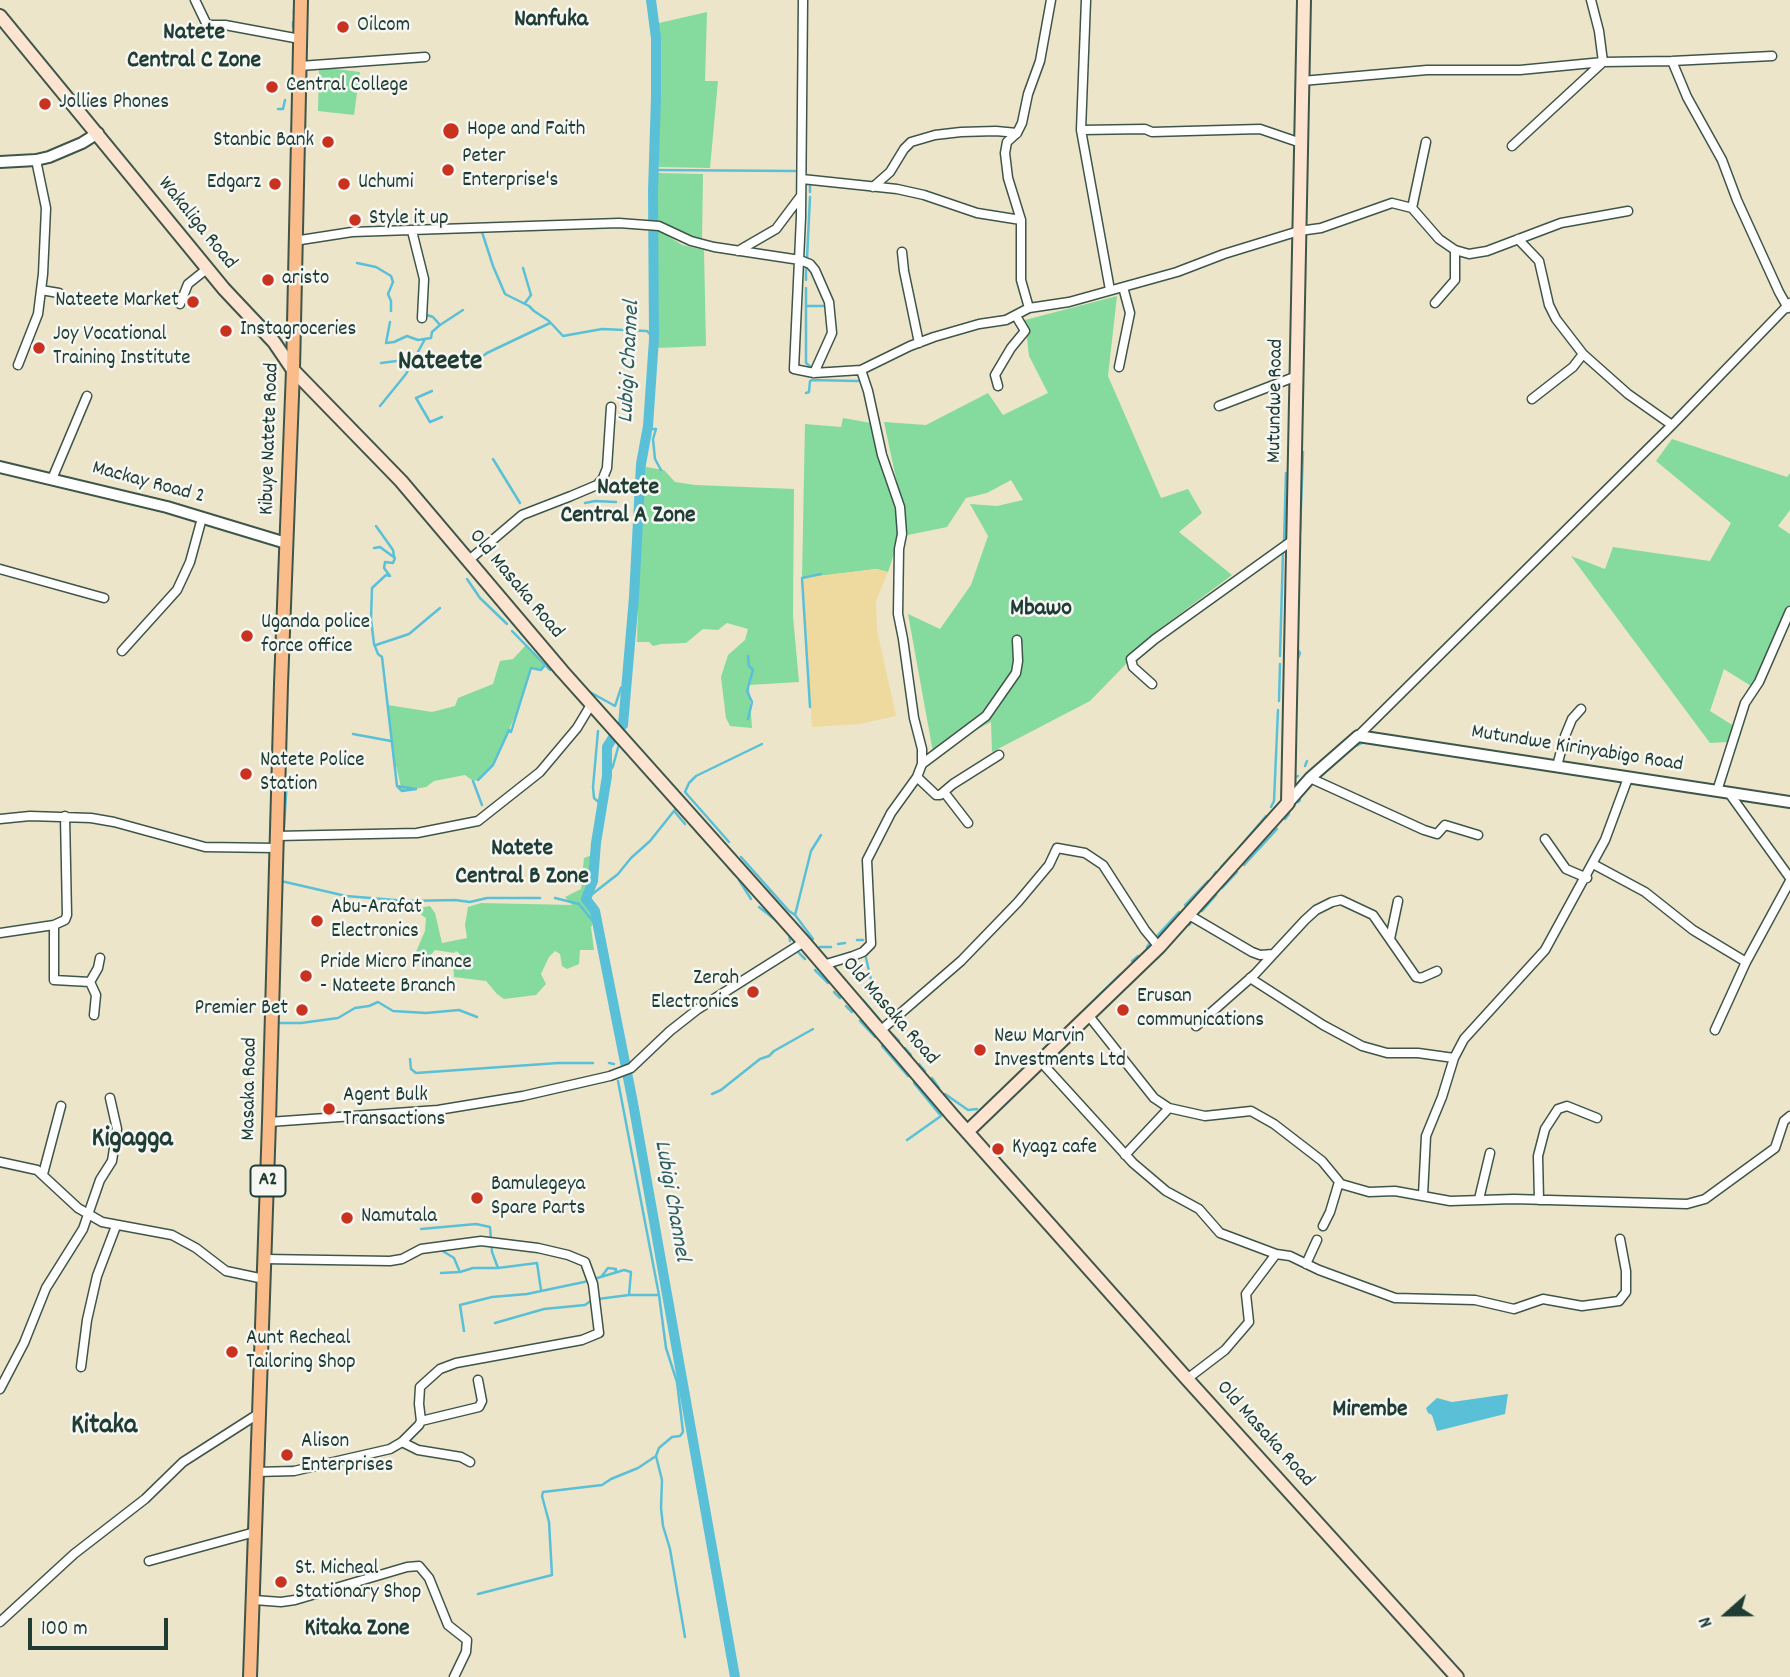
<!DOCTYPE html>
<html>
<head>
<meta charset="utf-8">
<style>
	body { margin:0 }
	#map { position:relative; width:1790px; height:1677px; overflow:hidden; background:#ede5c9; font-family:Dekko,sans-serif }
	canvas { display:block }
	.north { position:absolute; left:1692px; top:1579px; width:70px; height:70px; -webkit-text-stroke:5px #f6f6f2; paint-order:stroke; rotate:249deg; font-size:19px; font-weight:700; line-height:28px; text-align:center; color:#1f3d34 }
	.north::after { content:''; display:block; margin:auto; width:24px; height:32px; background:#1f3d34; clip-path:polygon(50% 0,100% 100%,50% 72%,0 100%) }
	.scale { position:absolute; left:28px; top:1618px; width:140px; height:32px; box-sizing:border-box; border:4px solid #1f3d34; border-top:0; padding-left:9px; font-size:21px; line-height:24px; white-space:nowrap; color:#1f3d34; -webkit-text-stroke:5px #f6f6f2; paint-order:stroke }
</style>
</head>
<body>
<div id="map">
<canvas width="1790" height="1677"></canvas>
<div class="north">N</div>
<div class="scale">100 m</div>
</div>
<script>
const c = document.querySelector('canvas').getContext('2d');
c.lineJoin = 'round';
function fillPath(path, color) {
  c.fillStyle = color;
  c.fill(path, 'evenodd');
}
function poly(rows) {
  const path = new Path2D();
  for (const r of rows) {
    path.moveTo(r[0], r[1]);
    for (let i = 2; i < r.length; i += 2) path.lineTo(r[i], r[i + 1]);
  }
  return path;
}
function strokePath(path, color, width, dash) {
  c.strokeStyle = color;
  c.lineWidth = width;
  c.lineCap = dash ? 'butt' : 'round';
  c.setLineDash(dash || []);
  c.stroke(path);
}
function label(font, color, halo, rows, align = 'center') {
  c.font = font + ' Dekko,sans-serif';
  c.lineWidth = 5;
  c.setLineDash([]);
  c.textBaseline = 'middle';
  c.strokeStyle = halo;
  c.fillStyle = color;
  for (const [text, x, y, turn = 0] of rows) {
    c.save();
    c.translate(x, y);
    c.rotate((+turn || 0) * Math.PI / 180);
    c.textAlign = isNaN(turn) ? turn : align;
    if (halo) c.strokeText(text, 0, 0);
    c.fillText(text, 0, 0);
    c.restore();
  }
}
fillPath(poly([
	[707,12,705,81,718,81,710,168,659,167,659,23],
	[319,67,360,72,354,115,318,111],
	[657,173,703,174,702,240,657,222],
	[657,229,682,245,704,250,706,346,656,348],
	[1117,296,1108,376,1161,498,1188,489,1202,513,1179,532,1232,575,1161,628,1090,701,992,752,991,722,933,752,908,614,940,629,971,585,988,536,970,504,997,506,1023,500,1011,480,987,493,966,498,947,527,908,535,884,422,926,425,988,393,1003,415,1048,393,1029,356,1025,320],
	[843,418,871,423,879,461,891,491,900,535,888,572,876,569,802,578,805,424,841,427],
	[1672,439,1787,477,1790,473,1790,510,1778,526,1790,534,1790,610,1751,686,1724,669,1710,711,1734,726,1727,742,1710,743,1571,556,1605,569,1613,547,1710,561,1731,523,1656,461],
	[646,467,664,470,675,482,695,485,794,489,793,616,799,682,749,685,752,728,730,726,726,718,721,677,728,655,745,640,748,629,727,623,718,630,703,629,686,643,661,644,653,646,649,642,637,642,639,562],
	[526,645,545,665,541,670,531,668,517,712,493,765,478,780,473,781,465,775,434,781,426,787,402,791,396,766,394,768,388,705,432,712,455,706,458,698,493,684,500,661,513,659],
	[595,854,593,881,586,899,595,911,596,919,591,927,594,950,580,950,579,964,567,969,562,966,560,954,555,951,549,957,541,974,546,984,536,995,504,999,497,994,486,981,454,977,453,956,456,960,460,958,459,953,456,951,454,953,435,950,430,956,415,954,425,931,426,918,420,914,420,908,430,906,435,913,442,943,467,938,465,925,468,907,481,903,572,905,565,897,581,889,584,858]
]), '#85da9d');
fillPath(poly([
	[877,569,888,572,876,601,877,630,896,716,859,724,812,727,802,578]
]), '#eeda9e');
fillPath(poly([
	[1508,1394,1505,1414,1437,1431,1432,1415,1428,1413,1426,1408,1437,1398,1452,1402]
]), '#5ac0d8');
strokePath(poly([
	[294,15,294,10],
	[293,22,293,27],
	[278,109,283,109,285,100],
	[654,170,795,171],
	[810,192,810,182],
	[482,232,493,266,505,294,529,306,534,311,549,321,563,336,602,329,647,331,654,339],
	[807,259,810,197],
	[357,263,376,267,391,276,393,282,388,294,391,301,391,311],
	[523,268,531,295,525,303],
	[806,280,806,266],
	[806,288,806,363,812,368],
	[806,306,826,306],
	[424,314,433,317,440,325],
	[390,322,386,343,394,342,407,336,418,340,431,338,432,332,440,325,463,310],
	[381,363,413,359],
	[467,368,487,353,550,323],
	[432,391,416,398,430,422,442,417],
	[806,393,809,392,810,381,812,380,858,381],
	[380,406,406,374,425,339],
	[648,429,656,429,653,439,655,459,661,470],
	[493,459,520,503],
	[585,503,595,501,616,502],
	[376,526,393,550,394,556],
	[1300,532,1303,452],
	[1284,543,1286,473],
	[467,579,480,598,507,624],
	[1298,598,1300,541],
	[348,617,371,619,374,644,378,654,382,657,397,786,402,791,416,789,397,786],
	[371,619,372,588,386,575,390,576,384,568,385,562,393,563,395,558,380,547,374,548],
	[512,631,550,670],
	[376,645,409,634,440,608],
	[1297,649,1300,653,1297,661],
	[748,656,749,666,753,670,747,691,752,702,748,719],
	[1280,656,1283,551],
	[588,691,615,706,621,688,627,684],
	[1279,701,1280,664],
	[810,707,802,578,821,574],
	[598,731,593,787,594,798,602,805],
	[353,734,391,741],
	[1305,766,1307,761],
	[1322,775,1353,747,1364,742],
	[607,776,613,766,619,744],
	[1296,777,1298,776],
	[478,780,493,765,509,730,511,732,531,668,541,670,545,665],
	[473,781,482,805],
	[1298,802,1300,800],
	[1271,807,1274,801,1278,710],
	[674,811,685,824],
	[1285,819,1289,814],
	[284,827,287,780],
	[695,830,708,844],
	[729,842,685,792,689,783,696,776,762,744],
	[1238,849,1266,816],
	[716,853,721,859],
	[741,857,789,911,795,915],
	[1244,865,1277,829],
	[728,867,734,874],
	[1221,867,1232,855],
	[1214,875,1216,872],
	[739,880,751,899],
	[281,881,346,896,407,901,455,900,470,902,487,898,540,898],
	[1222,888,1237,872],
	[555,898,579,904,596,925],
	[586,899,618,874,631,858,650,841,678,806],
	[1185,905,1208,881],
	[759,907,778,922],
	[1202,911,1216,895],
	[1189,925,1194,919],
	[789,932,790,941],
	[1156,937,1179,912],
	[813,939,795,915,811,851,821,835],
	[857,940,863,940],
	[838,944,845,943],
	[820,947,831,947],
	[1147,947,1150,943],
	[799,953,805,959],
	[866,958,872,984],
	[1132,961,1138,956],
	[815,970,828,983],
	[834,992,840,998],
	[863,1000,879,1019],
	[846,1006,852,1012],
	[860,1021,875,1037],
	[1073,1021,1121,974],
	[280,1023,301,1023,338,1018,355,1008,369,1006,378,1002,393,1011,426,1013,459,1010,477,1017],
	[888,1030,899,1041],
	[882,1046,908,1076],
	[905,1048,911,1055],
	[410,1059,411,1069,416,1073,558,1063,593,1063],
	[609,1063,614,1064],
	[919,1064,925,1071],
	[932,1078,939,1088],
	[618,1081,659,1295,666,1348,677,1382,682,1423,683,1432,680,1436,672,1437,659,1448,656,1456,662,1480,661,1508,663,1526,670,1549,685,1637],
	[712,1094,721,1090,760,1059,769,1056,774,1051,813,1029],
	[945,1094,968,1110,977,1109],
	[907,1140,941,1116,914,1083],
	[421,1229,476,1224,490,1227,492,1252,498,1268],
	[441,1250,454,1258,459,1270],
	[441,1273,460,1272,473,1268,498,1268,537,1263,541,1290],
	[601,1277,608,1268,616,1269,615,1273],
	[598,1299,629,1295,657,1295],
	[495,1323,544,1309,585,1305,592,1300],
	[464,1331,460,1305,492,1297,527,1294,584,1282,624,1270,631,1272,629,1295],
	[478,1594,552,1575,549,1522,542,1496,543,1492,602,1485,611,1479,638,1468,656,1456]
]), '#5ac0d8', 2.5);
strokePath(poly([
	[623,725,634,597,641,464,648,426,654,339,653,191,656,97,656,38,651,0],
	[614,736,607,747,607,776,596,843,593,881,586,899,595,911,633,1103,735,1677]
]), '#5ac0d8', 10);
const minor = poly([
	[195,0,207,25,225,25,300,39],
	[803,0,801,217,794,369,814,373,861,370,910,346,934,337,979,324,1006,320,1029,308,1069,302,1177,272,1224,254,1299,231,1321,228,1392,203,1412,208,1439,239,1455,250,1469,254,1487,251,1561,223,1628,211],
	[1086,0,1081,130,1110,290],
	[1591,0,1599,31,1603,62],
	[1672,61,1687,97,1722,160,1737,200,1779,292,1788,308],
	[300,66,425,57],
	[1302,81,1427,70,1520,70,1603,62,1672,61,1772,56],
	[1081,130,1145,129,1152,132,1260,129,1301,143],
	[1512,146,1603,62],
	[802,179,897,189,924,195,977,213,1021,220],
	[873,187,890,172,904,149,911,142,935,135,961,132,996,131,1017,133],
	[1412,208,1426,142],
	[412,231,424,279,422,318],
	[1518,239,1539,261,1549,305,1556,319,1583,354,1628,394,1672,425],
	[294,241,352,232,619,223,659,226,691,241,714,247,800,260,810,264,815,270,829,302,832,333,814,373],
	[738,251,776,229,800,197],
	[902,252,904,271,919,343],
	[41,290,59,293],
	[1435,303,1455,280,1455,250],
	[180,304,188,284,208,268],
	[1029,308,1021,280,1021,220,1008,178,1005,153,1007,142,1017,133,1022,123,1028,94,1040,61,1051,0],
	[18,365,38,314,43,274,46,208,36,160],
	[1119,367,1130,313,1123,287],
	[998,386,995,375,1011,348,1025,331,1016,316],
	[1532,399,1573,367,1583,354],
	[1219,406,1297,376],
	[52,479,87,396],
	[469,560,522,515,571,496,597,485,603,478,607,468,611,407],
	[0,569,104,598],
	[122,651,177,590,190,562,202,518],
	[1152,684,1133,667,1131,659,1155,639,1293,540],
	[1358,736,1672,425,1790,303],
	[922,764,986,716,1016,673,1018,661,1017,640],
	[1557,766,1565,736,1572,719,1581,709],
	[917,777,936,795,940,795,953,784,999,755],
	[1310,778,1424,830,1437,834,1445,825,1478,835],
	[1717,791,1745,703,1759,682,1790,611],
	[944,792,968,823],
	[1729,793,1790,878],
	[0,819,30,816,91,818,114,822,205,847,276,848],
	[277,836,417,833,478,821,540,772,577,728,592,703],
	[1545,839,1566,869,1587,878],
	[1593,864,1645,892,1693,930,1746,962],
	[1189,915,1252,952,1260,955,1273,954],
	[54,925,54,980,90,982,96,995,94,1015],
	[0,933,54,925,65,920,67,915,65,816],
	[1390,939,1398,901],
	[823,965,853,956,863,952,871,944,867,860,891,813,917,777,922,764,922,749,914,718,903,639,898,614,899,549,902,534,900,507,882,455,868,391,861,370],
	[1250,978,1323,1025,1362,1046,1387,1053,1418,1053,1454,1058],
	[90,982,98,968,100,958],
	[1089,1016,1154,1098,1169,1108,1205,1116,1251,1111,1274,1124,1322,1161,1341,1184,1369,1192,1395,1191,1450,1201,1514,1199,1687,1204,1705,1199,1775,1148,1784,1121,1790,1116],
	[1196,1026,1255,974,1305,920,1316,910,1332,902,1341,900,1373,915,1416,977,1421,978,1437,971],
	[1715,1030,1746,962,1790,881],
	[880,1031,961,961,1018,902,1049,865,1057,848,1085,853,1103,865,1145,930,1159,947],
	[1041,1062,1133,1163,1166,1191,1199,1209,1220,1233,1276,1254,1290,1256,1319,1270,1395,1298,1475,1300,1514,1309,1543,1299,1582,1306,1619,1301,1626,1292,1626,1271,1620,1239],
	[269,1122,438,1110,523,1096,610,1076,631,1068,670,1031,698,1009,804,942],
	[1125,1155,1169,1108],
	[0,1162,37,1170,78,1208,102,1222,172,1235,196,1248,226,1271,264,1279],
	[43,1174,61,1106],
	[1423,1195,1426,1136,1442,1097,1454,1058,1464,1039,1545,950,1605,840,1628,778],
	[1479,1199,1490,1153],
	[1539,1200,1538,1156,1545,1129,1558,1109,1567,1106,1597,1118],
	[1323,1226,1330,1212,1339,1182],
	[1306,1264,1317,1240],
	[81,1367,87,1320,97,1276,116,1226],
	[1187,1379,1225,1350,1249,1322,1246,1294,1276,1254],
	[0,1389,24,1343,46,1288,83,1229,100,1180,112,1161,117,1129,110,1098],
	[421,1421,479,1407,482,1401,478,1380],
	[402,1442,418,1450,461,1457,470,1462],
	[256,1472,294,1471,390,1449,402,1442,419,1425,421,1421,419,1404,420,1387,440,1369,456,1363,582,1340,599,1333,593,1284,585,1262,568,1255,538,1248,481,1241,421,1249,402,1259,390,1261,264,1259],
	[149,1561,255,1532],
	[254,1600,281,1602,295,1600,407,1567,419,1566,429,1578,448,1625,467,1640,466,1652,454,1677],
	[0,1622,74,1554,145,1499,183,1462,258,1414]
]);
const tertiary = poly([
	[0,162,36,160,49,157,82,143,98,133],
	[0,467,167,507,286,543],
	[1288,803,1310,778,1358,736,1790,802]
]);
const secondary = poly([
	[0,16,224,289,274,342,293,370,401,481,562,671,804,942,953,1116,1187,1379,1457,1677],
	[967,1132,1159,947,1288,803,1304,0]
]);
const primary = poly([
	[250,1677,269,1122,281,684,293,370,301,0]
]);
strokePath(minor, '#3e564a', 11);
strokePath(tertiary, '#3e564a', 14);
strokePath(secondary, '#3e564a', 16);
strokePath(primary, '#3e564a', 16);
strokePath(minor, '#fff', 8);
strokePath(tertiary, '#fff', 10);
strokePath(secondary, '#fde4d0', 12);
strokePath(primary, '#f9bc8a', 12);
for (const [x, y, r, color] of [
	[343,27,7,"#c8321e"],
	[272,87,7,"#c8321e"],
	[45,104,7,"#c8321e"],
	[451,131,9,"#c8321e"],
	[328,142,7,"#c8321e"],
	[448,170,7,"#c8321e"],
	[275,184,7,"#c8321e"],
	[344,184,7,"#c8321e"],
	[355,220,7,"#c8321e"],
	[268,280,7,"#c8321e"],
	[193,302,7,"#c8321e"],
	[226,331,7,"#c8321e"],
	[39,348,7,"#c8321e"],
	[247,636,7,"#c8321e"],
	[246,774,7,"#c8321e"],
	[317,921,7,"#c8321e"],
	[306,976,7,"#c8321e"],
	[753,992,7,"#c8321e"],
	[302,1010,7,"#c8321e"],
	[1123,1010,7,"#c8321e"],
	[980,1050,7,"#c8321e"],
	[329,1109,7,"#c8321e"],
	[998,1149,7,"#c8321e"],
	[477,1198,7,"#c8321e"],
	[347,1218,7,"#c8321e"],
	[232,1352,7,"#c8321e"],
	[287,1455,7,"#c8321e"],
	[281,1582,7,"#c8321e"]
]) {
  const dot = new Path2D();
  dot.arc(x, y, r, 0, 2 * Math.PI);
  c.fillStyle = color;
  c.fill(dot);
  strokePath(dot, '#f6f6f2', 2.5);
}
for (const [x, y, w] of [
	[268,1181,35]
]) {
  const box = new Path2D();
  box.roundRect(x - w / 2, y - 15.5, w, 31, 5);
  c.fillStyle = '#f6f6f2';
  c.fill(box);
  strokePath(box, '#1f3d34', 2);
}
label('bold 19px', '#1f3d34', null, [
	["A2",268,1181]
]);
label('21px', '#1f3d34', '#f6f6f2', [
	["Oilcom",357,27],
	["Central College",286,87],
	["Jollies Phones",59,104],
	["Hope and Faith",467,131],
	["Stanbic Bank",314,142,"right"],
	["Peter",462,158],
	["Enterprise's",462,182],
	["Edgarz",261,184,"right"],
	["Uchumi",358,184],
	["Style it up",369,220],
	["aristo",282,280],
	["Nateete Market",179,302,"right"],
	["Instagroceries",240,331],
	["Joy Vocational",53,336],
	["Training Institute",53,360],
	["Uganda police",261,624],
	["force office",261,648],
	["Natete Police",260,762],
	["Station",260,786],
	["Abu-Arafat",331,909],
	["Electronics",331,933],
	["Pride Micro Finance",320,964],
	["- Nateete Branch",320,988],
	["Zerah",739,980,"right"],
	["Electronics",739,1004,"right"],
	["Erusan",1137,998],
	["communications",1137,1022],
	["Premier Bet",288,1010,"right"],
	["New Marvin",994,1038],
	["Investments Ltd",994,1062],
	["Agent Bulk",343,1097],
	["Transactions",343,1121],
	["Kyagz cafe",1012,1149],
	["Bamulegeya",491,1186],
	["Spare Parts",491,1210],
	["Namutala",361,1218],
	["Aunt Recheal",246,1340],
	["Tailoring Shop",246,1364],
	["Alison",301,1443],
	["Enterprises",301,1467],
	["St. Micheal",295,1570],
	["Stationary Shop",295,1594]
], 'left');
label('21px', '#1f3d34', '#f6f6f2', [
	["Wakaliga Road",196,224,51],
	["Mutundwe Road",1277,401,-89],
	["Kibuye Natete Road",271,439,-88],
	["Mackay Road 2",148,484,15],
	["Old Masaka Road",515,585,50],
	["Mutundwe Kirinyabigo Road",1577,750,9],
	["Old Masaka Road",889,1012,49],
	["Masaka Road",251,1089,-89],
	["Old Masaka Road",1264,1435,48]
]);
label('italic 23px', '#2e5e5d', '#f6f6f2', [
	["Lubigi Channel",631,362,-87],
	["Lubigi Channel",670,1201,80]
]);
label('bold 24px', '#1f3d34', '#f6f6f2', [
	["Nanfuka",551,22],
	["Natete",194,35],
	["Central C Zone",194,63],
	["Natete",628,490],
	["Central A Zone",628,518],
	["Mbawo",1041,611],
	["Natete",522,851],
	["Central B Zone",522,879],
	["Mirembe",1370,1412],
	["Kitaka Zone",357,1631]
]);
label('bold 28px', '#1f3d34', '#f6f6f2', [
	["Nateete",440,364],
	["Kigagga",132,1141],
	["Kitaka",104,1428]
]);
</script>
</body>
</html>
